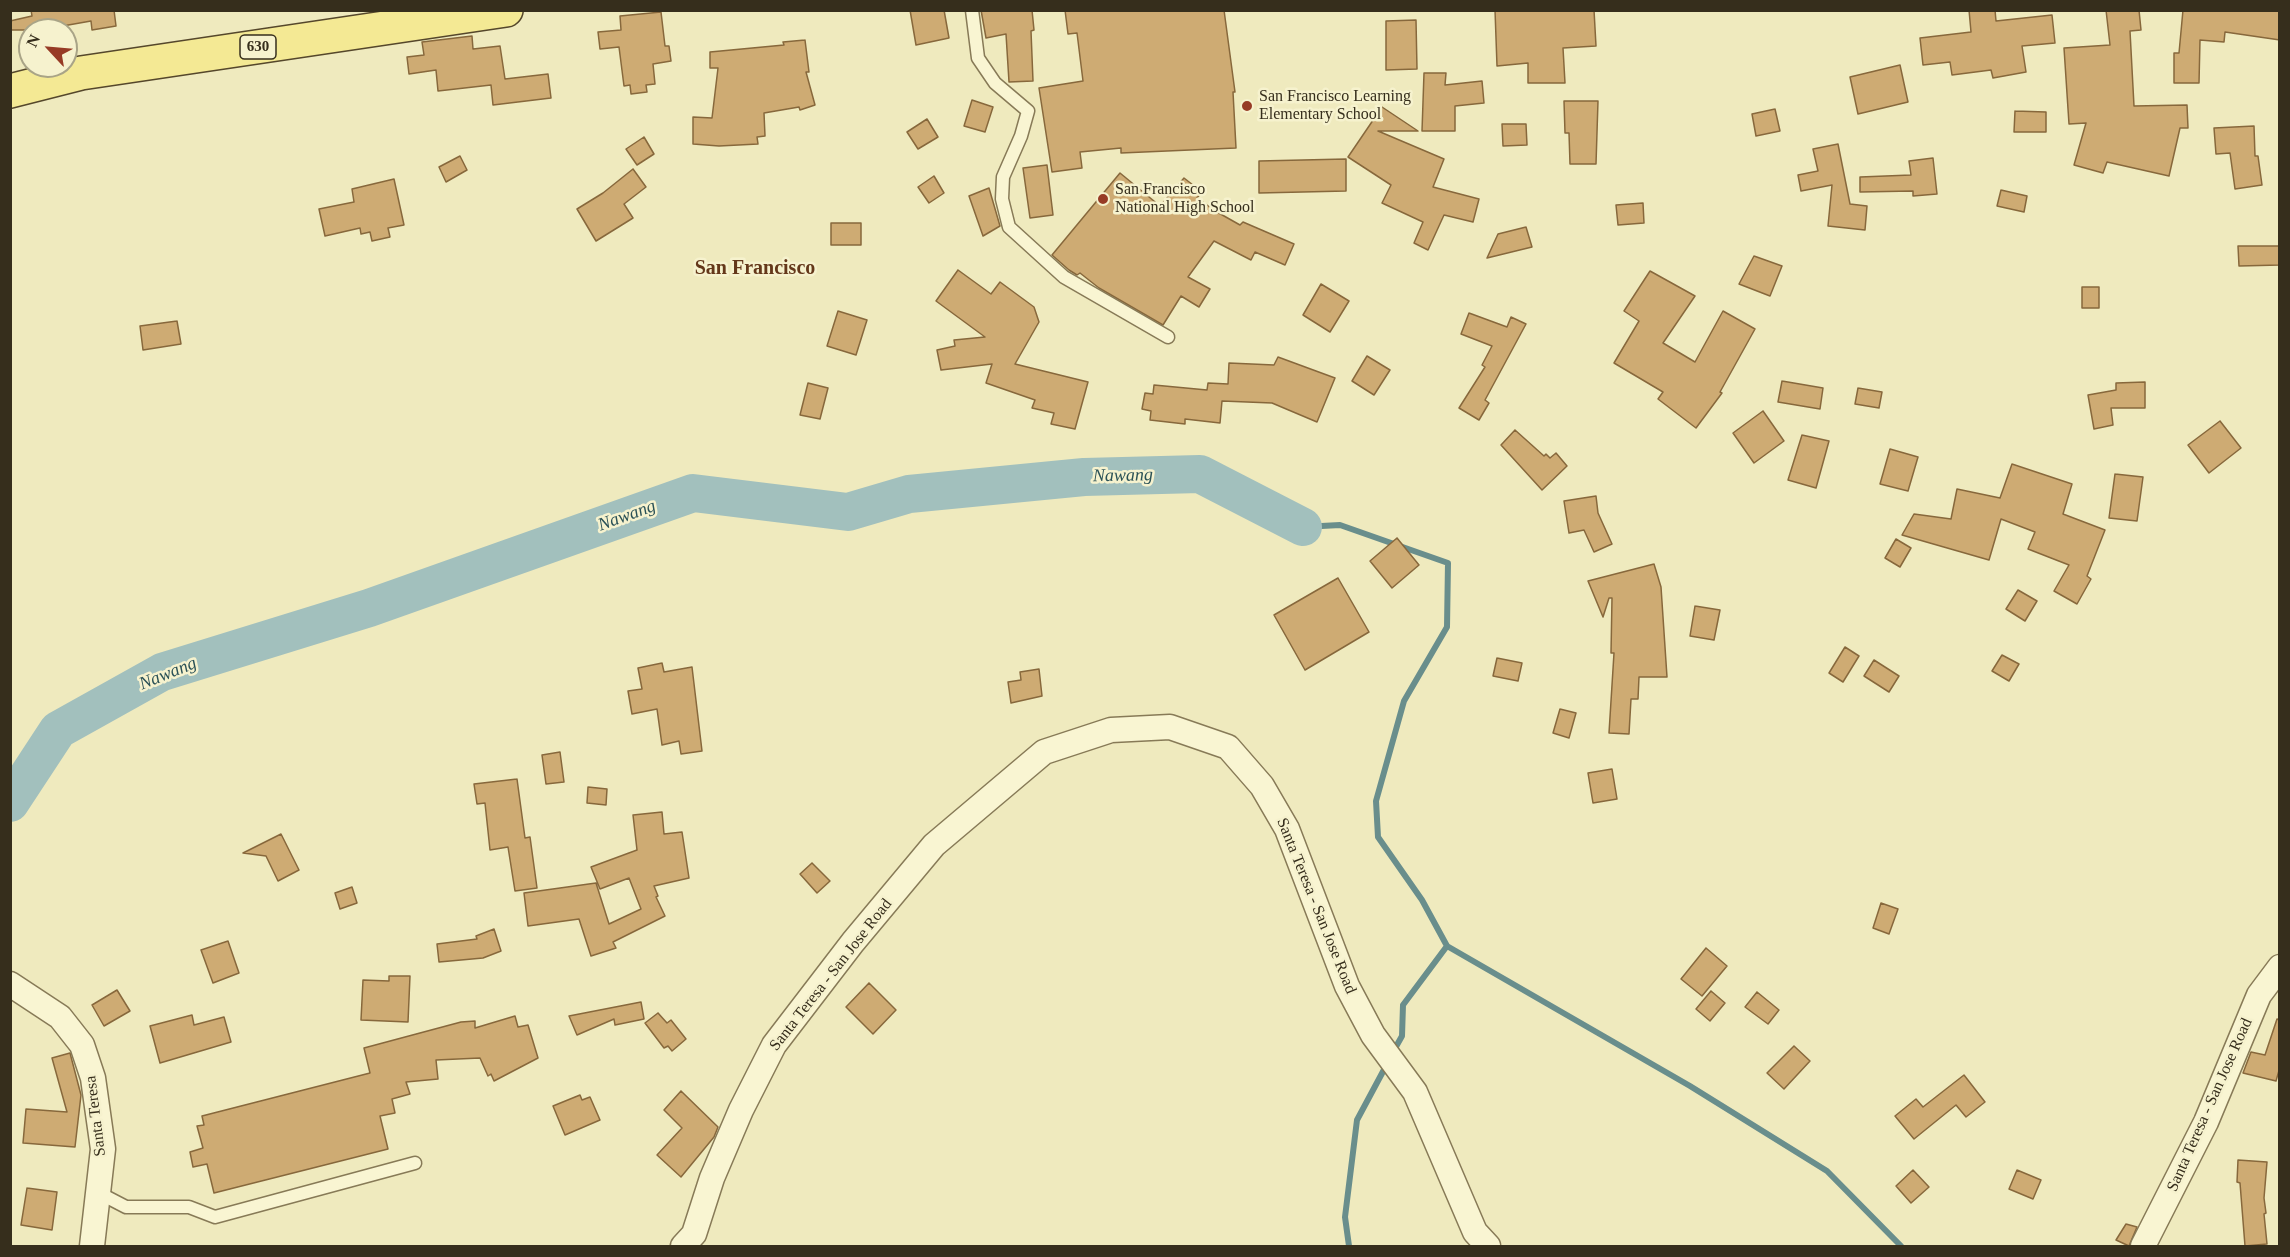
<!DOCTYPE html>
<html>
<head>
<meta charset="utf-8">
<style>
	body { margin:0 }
	#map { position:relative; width:2290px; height:1257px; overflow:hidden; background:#efeabe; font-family:"Times New Roman",serif }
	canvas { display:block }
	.frame { position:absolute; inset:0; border:12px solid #362e1c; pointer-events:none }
	.north { position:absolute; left:18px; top:18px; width:60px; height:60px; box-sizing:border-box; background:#f6f2ce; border:2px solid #a9a487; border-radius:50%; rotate:296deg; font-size:16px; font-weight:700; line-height:24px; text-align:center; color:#362e1c }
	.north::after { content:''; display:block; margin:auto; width:21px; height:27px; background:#973b25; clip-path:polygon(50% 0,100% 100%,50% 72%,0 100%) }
</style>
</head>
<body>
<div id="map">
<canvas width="2290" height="1257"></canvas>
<div class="frame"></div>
<div class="north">N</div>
</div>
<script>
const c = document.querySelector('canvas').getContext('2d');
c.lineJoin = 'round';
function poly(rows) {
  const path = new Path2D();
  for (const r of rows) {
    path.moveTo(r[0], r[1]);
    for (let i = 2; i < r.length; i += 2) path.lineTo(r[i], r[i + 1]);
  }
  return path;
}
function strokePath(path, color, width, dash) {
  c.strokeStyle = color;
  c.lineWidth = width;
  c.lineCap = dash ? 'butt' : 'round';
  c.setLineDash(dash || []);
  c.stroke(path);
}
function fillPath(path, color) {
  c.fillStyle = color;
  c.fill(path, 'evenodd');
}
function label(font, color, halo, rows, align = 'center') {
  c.font = font + ' "Times New Roman",serif';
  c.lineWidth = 5;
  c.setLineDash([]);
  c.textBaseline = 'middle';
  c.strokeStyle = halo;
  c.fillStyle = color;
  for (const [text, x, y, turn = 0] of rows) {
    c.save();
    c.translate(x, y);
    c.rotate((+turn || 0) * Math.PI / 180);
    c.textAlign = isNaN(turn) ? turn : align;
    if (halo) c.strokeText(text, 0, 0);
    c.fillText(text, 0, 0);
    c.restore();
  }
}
strokePath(poly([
	[1303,527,1340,525,1448,563,1447,627,1404,701,1376,801,1378,837,1422,900,1447,946,1403,1005,1402,1036,1393,1052],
	[1447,946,1690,1086,1827,1171,1901,1246],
	[1349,1246,1345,1217,1357,1120,1387,1064]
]), '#698e8c', 6);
strokePath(poly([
	[10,803,58,730,162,672,369,608,693,493,848,512,909,494,1084,477,1200,474,1303,527]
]), '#a2c0bd', 38);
const building = poly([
	[31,10,114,10,116,26,92,30,91,21,57,27,58,30,10,30,10,21,32,16,31,10],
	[910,10,944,10,949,38,916,45,910,10],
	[981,10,1032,10,1034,30,1031,31,1033,81,1009,82,1006,34,986,38,981,10],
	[1065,10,1224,10,1235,92,1233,92,1236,148,1121,153,1121,148,1080,152,1082,168,1052,172,1039,88,1083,81,1077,33,1068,34,1065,10],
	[1495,10,1594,10,1596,46,1563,48,1565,83,1528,83,1528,63,1497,66,1495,10],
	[1969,10,1995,10,1996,21,2052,15,2055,43,2022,46,2026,72,1993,78,1991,70,1952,75,1950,62,1923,65,1920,38,1971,32,1969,10],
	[2106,10,2139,10,2141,30,2130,31,2134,106,2187,105,2188,128,2180,128,2169,176,2107,162,2103,173,2074,165,2086,123,2069,124,2064,48,2110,45,2106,10],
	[2183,10,2280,10,2280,40,2225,32,2224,42,2200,40,2199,83,2174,83,2174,53,2179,53,2183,10],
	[661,12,665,46,669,46,671,61,653,64,655,84,646,85,647,92,631,94,630,85,624,86,619,47,600,49,598,32,621,30,620,16,661,12],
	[1416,20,1417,69,1386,70,1386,21,1416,20],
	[472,36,473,49,500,46,505,79,548,74,551,98,493,105,491,85,438,91,436,70,409,74,407,57,424,55,422,42,472,36],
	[805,40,809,72,806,72,815,105,800,110,799,107,764,113,765,136,757,137,758,144,719,146,693,144,693,117,712,118,718,68,710,68,710,52,784,45,783,42,805,40],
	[1900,65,1908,102,1858,114,1850,77,1900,65],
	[1424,73,1446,73,1445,85,1482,81,1484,103,1455,106,1455,131,1422,131,1424,73],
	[972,100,993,107,985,132,964,126,972,100],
	[1564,101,1598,101,1596,164,1570,164,1569,133,1565,133,1564,101],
	[1382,107,1418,131,1378,131,1444,159,1433,187,1479,199,1473,222,1444,215,1428,250,1414,243,1423,222,1382,203,1391,185,1348,157,1382,107],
	[1775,109,1780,131,1756,136,1752,114,1775,109],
	[2015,111,2046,112,2046,132,2014,132,2015,111],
	[927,119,938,137,918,149,907,132,927,119],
	[1502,124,1526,124,1527,145,1503,146,1502,124],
	[2254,126,2255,156,2258,156,2262,185,2235,189,2230,153,2216,154,2214,128,2254,126],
	[644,137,654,154,637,165,626,149,644,137],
	[1838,144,1850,204,1867,206,1865,230,1828,226,1832,185,1801,191,1798,175,1818,171,1813,149,1838,144],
	[460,156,467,170,446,182,439,167,460,156],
	[1933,158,1937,194,1913,196,1913,191,1860,192,1860,177,1911,175,1909,161,1933,158],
	[1346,159,1346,191,1259,193,1259,161,1346,159],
	[1047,165,1053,215,1030,218,1023,168,1047,165],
	[633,169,646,187,624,204,633,218,596,241,577,209,603,193,633,169],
	[1120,173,1160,206,1184,178,1202,192,1197,198,1217,212,1240,225,1243,222,1294,244,1285,265,1255,252,1251,260,1214,241,1188,277,1210,289,1199,307,1181,296,1163,325,1099,288,1080,273,1077,275,1069,270,1052,255,1120,173],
	[934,176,944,193,929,203,918,187,934,176],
	[394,179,404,225,388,228,390,237,372,241,370,232,361,234,360,228,325,236,319,209,354,202,352,189,394,179],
	[989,188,1000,226,983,236,969,196,989,188],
	[2001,190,2027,196,2024,212,1997,206,2001,190],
	[1643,203,1644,223,1618,225,1616,205,1643,203],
	[831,223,861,223,861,245,831,245,831,223],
	[1526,227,1532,247,1487,258,1498,234,1526,227],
	[2238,246,2280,246,2280,265,2239,266,2238,246],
	[1754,256,1782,266,1770,296,1739,284,1754,256],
	[958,270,991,294,1000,282,1034,307,1039,322,1015,364,1088,382,1075,429,1051,424,1054,413,1032,408,1035,400,986,383,992,364,941,370,937,350,955,346,954,340,985,337,936,301,958,270],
	[1650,271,1695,296,1663,343,1695,362,1723,311,1755,329,1720,392,1722,393,1696,428,1658,399,1663,392,1614,363,1639,321,1624,311,1650,271],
	[1321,284,1349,301,1330,332,1303,315,1321,284],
	[2082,287,2099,287,2099,308,2082,308,2082,287],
	[838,311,867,320,856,355,827,346,838,311],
	[1469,313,1507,327,1511,317,1526,324,1485,400,1489,403,1479,420,1459,408,1485,367,1482,365,1492,346,1461,334,1469,313],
	[177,321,181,344,143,350,140,326,177,321],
	[1367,356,1390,370,1374,395,1352,381,1367,356],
	[1278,357,1335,378,1317,422,1272,403,1222,401,1220,423,1185,419,1185,424,1150,420,1151,411,1142,409,1145,393,1153,394,1154,385,1207,390,1208,383,1228,384,1229,363,1274,365,1278,357],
	[1782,381,1823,388,1820,409,1778,402,1782,381],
	[2145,382,2145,408,2111,408,2113,425,2094,429,2088,395,2116,390,2116,383,2145,382],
	[808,383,828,388,820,419,800,415,808,383],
	[1858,388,1882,392,1879,408,1855,404,1858,388],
	[1763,411,1784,441,1754,463,1733,433,1763,411],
	[2220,421,2241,448,2209,473,2188,445,2220,421],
	[1515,430,1544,456,1546,454,1550,458,1556,453,1567,466,1542,490,1501,445,1515,430],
	[1802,435,1829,441,1816,488,1788,480,1802,435],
	[1890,449,1918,457,1908,491,1880,484,1890,449],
	[2012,464,2072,484,2063,514,2105,530,2087,576,2091,579,2077,604,2054,591,2069,565,2028,549,2035,532,2001,519,1989,560,1902,535,1914,514,1951,519,1957,489,2000,498,2012,464],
	[2115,474,2143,477,2137,521,2109,518,2115,474],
	[1596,496,1598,513,1612,544,1594,552,1584,530,1569,533,1564,501,1596,496],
	[1397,538,1419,565,1392,588,1370,561,1397,538],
	[1896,539,1911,548,1900,567,1885,558,1896,539],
	[1654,564,1661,587,1667,677,1639,677,1638,699,1631,699,1629,734,1609,733,1614,653,1611,653,1612,598,1609,598,1603,617,1588,581,1654,564],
	[1338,578,1369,632,1305,670,1274,615,1338,578],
	[2018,590,2037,601,2025,621,2006,609,2018,590],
	[1695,606,1720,610,1714,640,1690,636,1695,606],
	[1845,647,1859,656,1843,682,1829,673,1845,647],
	[2002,655,2019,664,2009,681,1992,671,2002,655],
	[1497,658,1522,663,1518,681,1493,676,1497,658],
	[1874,660,1899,676,1889,692,1864,676,1874,660],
	[662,663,664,672,692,667,702,751,681,754,679,741,662,745,657,709,632,714,628,691,642,689,638,668,662,663],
	[1039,669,1042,696,1011,703,1008,682,1021,680,1020,672,1039,669],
	[1560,709,1576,713,1569,738,1553,733,1560,709],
	[560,752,564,782,546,784,542,755,560,752],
	[1612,769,1617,799,1593,803,1588,773,1612,769],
	[517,779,525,838,530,837,537,888,515,891,508,847,490,850,485,803,477,804,474,784,517,779],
	[588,787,607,789,606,805,587,803,588,787],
	[662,812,664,834,682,832,689,878,654,886,658,896,656,897,665,916,613,942,616,948,591,956,579,919,528,926,524,893,596,883,609,924,641,909,629,878,600,889,591,867,637,850,633,815,662,812],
	[281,834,299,870,278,881,266,856,243,853,281,834],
	[812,863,830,881,817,893,800,874,812,863],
	[352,887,357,903,340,909,335,893,352,887],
	[1881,903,1898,909,1889,934,1873,928,1881,903],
	[494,929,501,951,483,958,439,962,437,944,477,939,476,936,494,929],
	[228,941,239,973,213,983,201,950,228,941],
	[1706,948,1727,966,1702,996,1681,979,1706,948],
	[389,976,410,976,408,1022,361,1020,363,980,389,981,389,976],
	[869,983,896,1010,873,1034,846,1007,869,983],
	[117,990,130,1011,104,1026,92,1005,117,990],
	[1711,991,1725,1003,1710,1021,1696,1009,1711,991],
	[1757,992,1779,1010,1768,1024,1745,1007,1757,992],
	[641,1002,644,1019,615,1025,614,1019,577,1035,569,1016,641,1002],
	[658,1013,667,1023,671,1020,686,1039,672,1051,668,1046,664,1048,645,1023,658,1013],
	[192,1015,194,1025,224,1017,231,1042,160,1063,150,1026,192,1015],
	[515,1016,518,1027,528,1025,538,1058,494,1081,491,1074,488,1076,480,1058,436,1060,438,1079,406,1082,410,1094,392,1099,395,1113,380,1116,388,1149,214,1193,207,1164,193,1167,190,1152,203,1148,197,1126,204,1125,202,1116,370,1073,364,1048,461,1022,475,1021,475,1028,515,1016],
	[2277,1019,2280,1020,2280,1067,2276,1081,2243,1073,2251,1052,2265,1055,2277,1019],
	[1794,1046,1810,1061,1784,1089,1767,1073,1794,1046],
	[70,1053,81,1095,75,1147,23,1143,26,1109,67,1112,52,1058,70,1053],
	[1964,1075,1985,1102,1966,1117,1956,1105,1914,1139,1895,1116,1916,1099,1923,1107,1964,1075],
	[681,1091,718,1127,714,1137,681,1177,657,1155,682,1128,664,1110,681,1091],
	[580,1095,582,1100,590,1097,600,1120,565,1135,553,1106,580,1095],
	[2238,1160,2267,1162,2264,1198,2266,1213,2264,1214,2267,1244,2245,1246,2240,1183,2237,1182,2238,1160],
	[1913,1170,1929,1187,1911,1203,1896,1186,1913,1170],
	[2017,1170,2041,1180,2033,1199,2009,1189,2017,1170],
	[27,1188,57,1192,52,1230,21,1225,27,1188],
	[2126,1224,2137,1227,2129,1246,2116,1240,2126,1224]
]);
fillPath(building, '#ceab73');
strokePath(building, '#87683c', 1.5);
const service = poly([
	[972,10,978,58,995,83,1028,111,1021,136,1003,177,1002,199,1009,227,1064,277,1168,337],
	[99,1193,126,1207,189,1207,215,1217,415,1163]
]);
const minor = poly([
	[10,984,60,1017,82,1045,93,1078,103,1149,92,1246],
	[683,1246,694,1234,712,1178,741,1110,774,1045,853,942,934,845,1044,752,1111,730,1170,727,1228,747,1262,786,1287,829,1347,986,1373,1035,1415,1092,1475,1232,1488,1246],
	[2143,1246,2206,1122,2259,995,2280,967]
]);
const primary = poly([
	[10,91,81,73,506,10]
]);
strokePath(service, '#877a57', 15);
strokePath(minor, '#877a57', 27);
strokePath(primary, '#55472b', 36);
strokePath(service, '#f9f5d2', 12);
strokePath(minor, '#f9f5d2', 24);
strokePath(primary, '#f4e994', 33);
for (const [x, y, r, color] of [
	[1247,106,6,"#973b25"],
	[1103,199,6,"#973b25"]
]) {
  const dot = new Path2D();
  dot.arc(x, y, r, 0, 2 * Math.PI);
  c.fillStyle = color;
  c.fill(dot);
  strokePath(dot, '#f6f2ce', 2);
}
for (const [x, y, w] of [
	[258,47,36]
]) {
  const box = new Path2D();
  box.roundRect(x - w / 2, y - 12, w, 24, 4.5);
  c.fillStyle = '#f6f2ce';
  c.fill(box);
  strokePath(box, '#362e1c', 1.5);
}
label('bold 15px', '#362e1c', null, [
	["630",258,47]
]);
label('16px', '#362e1c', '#f6f2ce', [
	["San Francisco Learning",1259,97],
	["Elementary School",1259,115],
	["San Francisco",1115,190],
	["National High School",1115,208]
], 'left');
label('16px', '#362e1c', '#f6f2ce', [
	["Santa Teresa - San Jose Road",1316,906,68],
	["Santa Teresa - San Jose Road",831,975,-52],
	["Santa Teresa - San Jose Road",2210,1105,-66],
	["Santa Teresa",96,1116,-97]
]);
label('italic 18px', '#2a5156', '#f6f2ce', [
	["Nawang",1123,476,-1],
	["Nawang",627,516,-20],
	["Nawang",168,674,-22]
]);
label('bold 20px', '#64381a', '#f6f2ce', [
	["San Francisco",755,269]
]);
</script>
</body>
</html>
